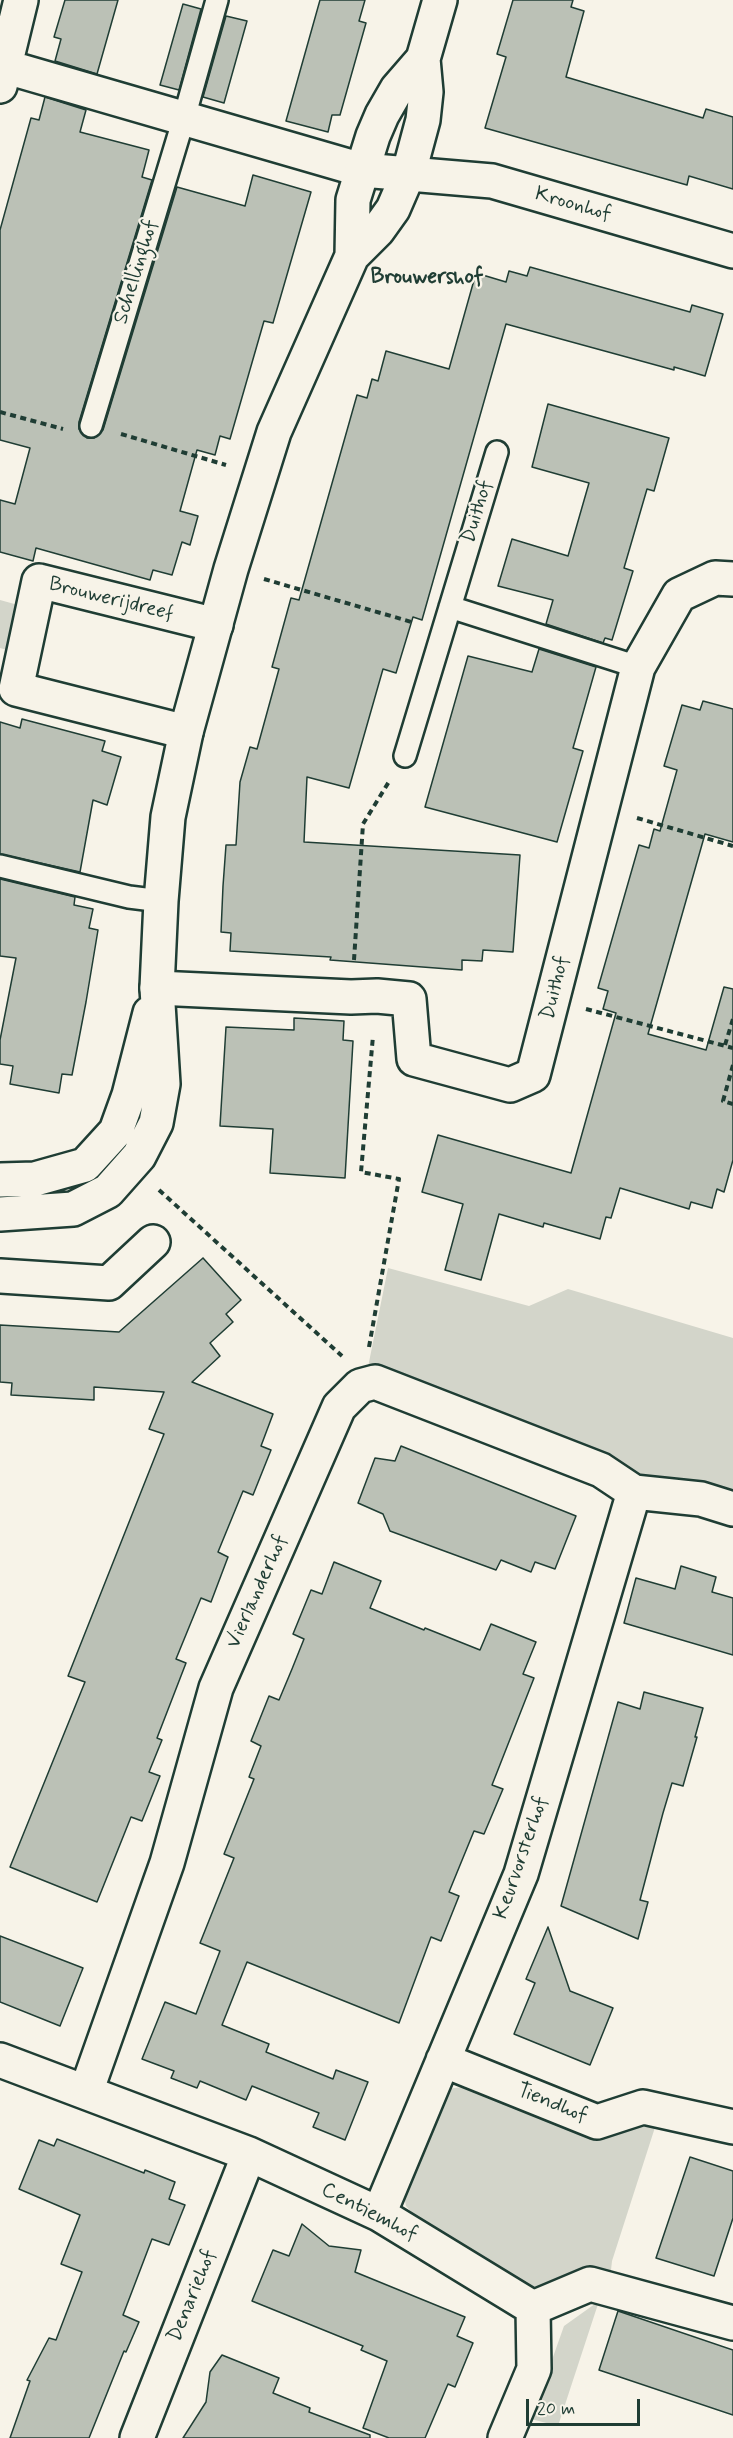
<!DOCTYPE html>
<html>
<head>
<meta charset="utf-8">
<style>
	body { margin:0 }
	#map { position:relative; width:733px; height:2438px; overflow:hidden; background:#f7f3e8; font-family:Mynerve,sans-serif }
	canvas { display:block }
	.scale { position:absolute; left:526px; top:2399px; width:114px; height:27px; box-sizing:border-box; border:3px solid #1f3d34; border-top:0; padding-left:8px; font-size:18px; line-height:21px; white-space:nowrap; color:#1f3d34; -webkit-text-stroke:4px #f7f3e8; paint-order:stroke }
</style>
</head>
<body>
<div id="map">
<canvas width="733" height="2438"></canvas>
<div class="scale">20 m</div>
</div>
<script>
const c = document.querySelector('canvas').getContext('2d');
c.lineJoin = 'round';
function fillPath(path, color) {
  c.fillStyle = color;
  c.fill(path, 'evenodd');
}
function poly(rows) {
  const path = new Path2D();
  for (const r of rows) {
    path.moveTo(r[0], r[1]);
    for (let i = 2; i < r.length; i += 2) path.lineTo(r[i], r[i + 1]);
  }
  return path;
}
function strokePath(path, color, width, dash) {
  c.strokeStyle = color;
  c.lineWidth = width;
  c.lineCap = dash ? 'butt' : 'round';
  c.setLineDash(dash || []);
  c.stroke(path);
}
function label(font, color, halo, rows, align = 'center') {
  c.font = font + ' Mynerve,sans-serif';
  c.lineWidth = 4.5;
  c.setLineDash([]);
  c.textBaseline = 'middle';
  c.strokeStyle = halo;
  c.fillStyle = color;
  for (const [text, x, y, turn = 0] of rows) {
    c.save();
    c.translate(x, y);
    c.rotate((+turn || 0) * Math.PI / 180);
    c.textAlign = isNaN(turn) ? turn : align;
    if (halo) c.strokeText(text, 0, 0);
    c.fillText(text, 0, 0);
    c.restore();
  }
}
fillPath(poly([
	[0,600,18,605,7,650,0,648],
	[388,1268,529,1306,568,1289,733,1338,733,1497,631,1472,573,1441,444,1396,367,1372],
	[470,2086,592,2133,648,2126,658,2118,612,2261,611,2270,531,2288,417,2219,406,2206,401,2181,447,2089],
	[599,2301,558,2426,531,2419,564,2326]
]), '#d3d5ca');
const building = poly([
	[65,0,118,0,97,74,55,61,61,39,54,37,65,0],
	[320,0,365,0,359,21,366,23,340,115,332,115,328,132,286,121,320,0],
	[513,0,573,0,571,7,584,11,566,77,703,118,706,109,733,117,733,189,689,176,687,185,485,128,506,57,497,54,513,0],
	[183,4,201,9,179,90,160,85,183,4],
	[226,16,247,21,224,103,203,97,226,16],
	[45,97,86,110,80,132,149,150,142,177,152,180,79,422,79,429,87,438,94,438,103,430,177,187,245,206,253,175,311,192,273,323,264,321,230,439,220,436,215,455,197,450,180,511,198,516,190,545,182,542,172,575,153,570,150,580,36,548,33,561,0,552,0,500,15,504,30,448,0,440,0,230,31,118,39,120,45,97],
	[530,267,690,312,692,305,723,314,705,376,674,367,674,370,506,324,422,620,413,617,396,673,383,669,349,788,307,777,304,842,520,855,513,952,483,950,482,961,462,960,462,970,330,960,331,957,230,951,231,933,221,932,223,886,226,845,236,845,240,782,250,747,257,749,279,669,272,667,291,598,299,600,357,395,367,398,372,379,378,381,386,351,449,369,476,273,506,282,509,271,527,276,530,267],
	[548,404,669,438,654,491,647,489,624,568,633,571,612,640,605,638,603,643,546,624,553,600,498,586,512,539,568,556,589,483,532,467,548,404],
	[539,649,596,667,573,748,583,751,557,842,425,807,468,656,532,672,539,649],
	[703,701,733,709,733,842,705,834,648,1034,706,1050,724,987,733,989,733,1160,724,1192,717,1189,712,1208,691,1202,689,1209,620,1188,611,1218,606,1217,600,1239,544,1223,543,1227,499,1214,481,1280,445,1270,463,1204,422,1192,438,1135,571,1173,616,1013,603,1009,608,991,598,988,639,845,649,848,654,829,660,831,677,770,664,766,682,705,700,710,703,701],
	[22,719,105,741,102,751,121,757,107,805,93,800,80,872,0,854,0,722,20,728,22,719],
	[0,879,75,897,74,905,93,909,89,928,98,930,86,1002,72,1075,62,1074,59,1093,10,1084,13,1066,0,1064,0,1040,16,958,0,956,0,879],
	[294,1018,344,1021,343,1040,353,1041,345,1178,270,1173,273,1129,220,1126,226,1027,294,1030,294,1018],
	[203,1258,241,1300,226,1314,233,1322,210,1343,220,1356,192,1382,273,1414,261,1446,271,1450,253,1495,243,1491,218,1552,228,1557,211,1602,201,1598,176,1659,186,1663,157,1738,162,1740,149,1772,160,1776,142,1821,131,1817,97,1902,10,1867,85,1682,68,1676,164,1434,149,1429,164,1392,94,1387,94,1400,11,1395,12,1383,0,1382,0,1325,119,1332,203,1258],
	[401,1446,576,1516,555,1569,535,1562,531,1572,501,1560,496,1570,390,1531,383,1514,358,1503,375,1458,395,1461,401,1446],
	[334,1562,381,1581,370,1608,424,1630,425,1628,480,1650,491,1624,536,1642,523,1674,534,1678,492,1785,503,1789,484,1834,474,1831,449,1892,459,1896,441,1941,431,1937,399,2023,247,1962,222,2025,269,2044,266,2052,333,2079,336,2070,368,2082,345,2140,313,2127,319,2113,252,2086,246,2100,200,2081,197,2088,171,2078,174,2071,142,2059,165,2002,196,2014,220,1951,200,1943,234,1858,224,1854,254,1779,249,1777,261,1746,251,1741,269,1696,279,1700,292,1669,304,1639,293,1634,311,1590,322,1594,334,1562],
	[681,1566,716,1577,712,1592,733,1598,733,1655,624,1623,636,1578,675,1589,681,1566],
	[644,1692,703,1708,695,1737,697,1737,683,1786,672,1783,663,1813,640,1900,648,1902,638,1939,561,1906,618,1702,640,1709,644,1692],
	[548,1927,570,1991,613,2008,590,2065,514,2034,535,1983,526,1979,548,1927],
	[0,1936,83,1968,60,2026,0,2002,0,1936],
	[57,2139,144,2173,145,2170,175,2182,169,2199,185,2205,169,2245,152,2239,123,2315,139,2322,126,2352,124,2351,89,2438,10,2438,30,2381,27,2380,49,2338,56,2340,82,2272,61,2264,80,2215,19,2189,39,2140,54,2146,57,2139],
	[690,2157,733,2171,733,2218,714,2276,656,2258,690,2157],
	[302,2224,329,2246,361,2250,355,2272,465,2317,457,2336,473,2343,455,2387,448,2384,425,2438,389,2438,363,2428,387,2361,361,2350,363,2346,252,2301,273,2250,289,2256,302,2224],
	[618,2311,733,2350,733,2415,599,2370,618,2311],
	[222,2355,279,2378,273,2393,310,2408,309,2412,370,2435,370,2438,183,2438,206,2402,210,2372,222,2355]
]);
fillPath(building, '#bbc1b6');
strokePath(building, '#1f3d34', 1.5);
const service = poly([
	[91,426,184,118,217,0],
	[450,607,638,667],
	[405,756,497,452],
	[0,866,129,897,161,901]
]);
const minor = poly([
	[0,65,362,170,492,181,733,251],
	[0,86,21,0],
	[186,732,16,689,39,581,216,625],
	[157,988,351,997,377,996,409,999,414,1059,510,1085,533,1075,638,667,679,595,715,578,733,579],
	[0,1276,109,1283,153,1242],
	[0,2060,249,2154,379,2214,533,2308,590,2284,733,2323],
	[443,2060,597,2122,643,2107,733,2127],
	[86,2092,167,1863,216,1688,339,1407,360,1386,375,1382,601,1470,634,1492,701,1499,733,1509],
	[379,2214,521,1874,634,1492],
	[137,2438,249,2154],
	[505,2438,534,2369,533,2308]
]);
const tertiary = poly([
	[352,256,353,200,373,136,382,115,397,89,423,59],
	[0,1180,35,1179,85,1165,116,1131,129,1095,150,1013],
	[0,1214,73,1209,108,1191,139,1156,156,1123,163,1084,157,988,161,901,168,817,186,732,231,569,274,432,352,256,378,230,393,209,409,172,423,120,426,92,423,59,440,0]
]);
strokePath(service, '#1f3d34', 26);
strokePath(minor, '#1f3d34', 38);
strokePath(tertiary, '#1f3d34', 38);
strokePath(poly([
	[0,412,63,429],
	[121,434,226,465],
	[264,579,415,623],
	[637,818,733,846],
	[354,960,363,824,390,780],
	[586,1009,733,1048],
	[725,1045,733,1019],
	[733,1065,723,1101,733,1104],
	[159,1190,342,1356],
	[369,1347,399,1179,361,1172,373,1036]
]), '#1f3d34', 4, [6, 4.5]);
strokePath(service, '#f7f3e8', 21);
strokePath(minor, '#f7f3e8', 33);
strokePath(tertiary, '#f7f3e8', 33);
label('21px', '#1f3d34', '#f7f3e8', [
	["Kroonhof",573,205,16],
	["Schellinghof",137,272,-73],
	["Duithof",478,512,-73],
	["Brouwerijdreef",111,600,14],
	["Duithof",556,988,-76],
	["Vierlanderhof",258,1592,-66],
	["Keurvorsterhof",522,1858,-71],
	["Tiendhof",552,2104,22],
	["Centiemhof",369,2213,27],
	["Denariehof",193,2296,-68]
]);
label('bold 22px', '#1f3d34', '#f7f3e8', [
	["Brouwershof",427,278]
]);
</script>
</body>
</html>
